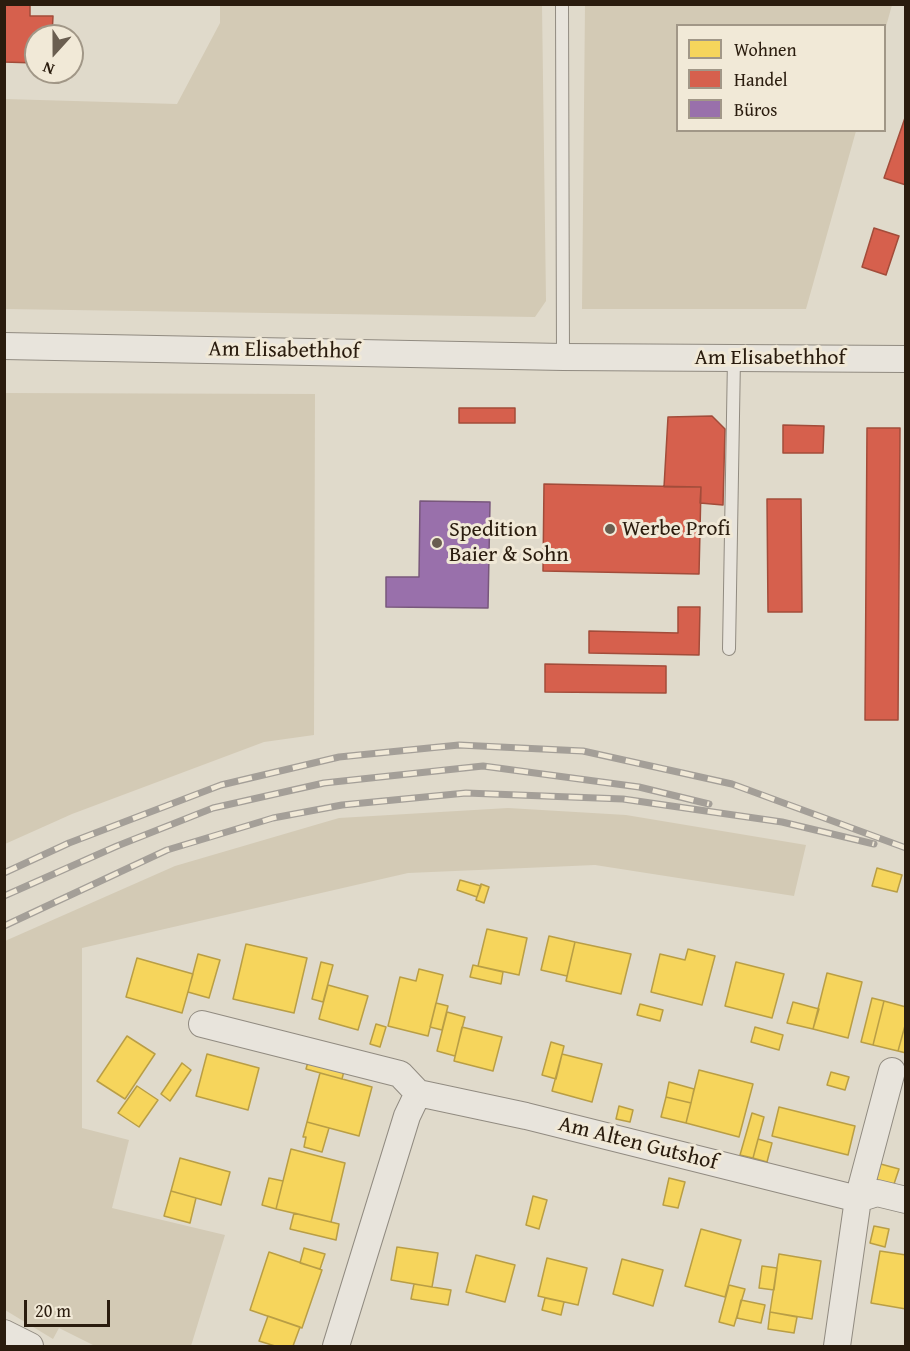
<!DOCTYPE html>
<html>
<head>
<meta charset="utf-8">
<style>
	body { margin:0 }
	#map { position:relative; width:910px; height:1351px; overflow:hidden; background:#e0dacb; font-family:"Gentium Book Plus",serif }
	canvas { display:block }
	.frame { position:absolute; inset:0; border:6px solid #2a1c0e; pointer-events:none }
	.legend { position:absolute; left:676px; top:24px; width:210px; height:108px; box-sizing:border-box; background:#f1e9d7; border:2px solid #a19787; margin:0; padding:8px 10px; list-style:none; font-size:18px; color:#2a1c0e }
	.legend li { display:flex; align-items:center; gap:12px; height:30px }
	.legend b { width:30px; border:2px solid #a19787 }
	.north { position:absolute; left:24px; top:24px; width:60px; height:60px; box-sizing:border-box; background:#f1e9d7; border:2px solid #a19787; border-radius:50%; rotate:201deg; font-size:16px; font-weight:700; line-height:24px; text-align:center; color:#2a1c0e }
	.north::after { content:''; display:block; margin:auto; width:21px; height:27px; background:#6a5e50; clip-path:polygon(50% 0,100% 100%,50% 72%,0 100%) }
	.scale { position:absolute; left:24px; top:1300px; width:86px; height:27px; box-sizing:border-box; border:3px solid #2a1c0e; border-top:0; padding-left:8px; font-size:18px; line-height:21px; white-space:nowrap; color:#2a1c0e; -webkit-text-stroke:4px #f1e9d7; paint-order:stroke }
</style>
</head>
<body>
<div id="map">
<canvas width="910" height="1351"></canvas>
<div class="frame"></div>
<ul class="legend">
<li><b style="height:16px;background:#f6d55c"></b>Wohnen</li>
<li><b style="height:16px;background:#d6604d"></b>Handel</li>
<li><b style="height:16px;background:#9970ab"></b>Büros</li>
</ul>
<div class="north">N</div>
<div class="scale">20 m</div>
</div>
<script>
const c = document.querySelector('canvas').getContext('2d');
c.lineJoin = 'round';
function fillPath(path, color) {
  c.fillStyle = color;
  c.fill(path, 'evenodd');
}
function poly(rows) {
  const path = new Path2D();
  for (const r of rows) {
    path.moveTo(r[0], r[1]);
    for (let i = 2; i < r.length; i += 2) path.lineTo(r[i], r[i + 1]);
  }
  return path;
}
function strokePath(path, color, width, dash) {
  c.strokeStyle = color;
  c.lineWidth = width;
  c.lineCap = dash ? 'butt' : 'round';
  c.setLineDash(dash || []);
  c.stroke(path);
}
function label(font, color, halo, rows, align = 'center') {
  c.font = font + ' "Gentium Book Plus",serif';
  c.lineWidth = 6;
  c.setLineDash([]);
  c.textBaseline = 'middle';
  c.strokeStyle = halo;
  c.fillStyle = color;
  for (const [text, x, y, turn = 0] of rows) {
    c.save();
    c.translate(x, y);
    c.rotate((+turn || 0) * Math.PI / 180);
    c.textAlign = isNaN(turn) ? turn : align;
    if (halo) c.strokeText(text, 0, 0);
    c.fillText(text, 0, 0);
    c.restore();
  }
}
fillPath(poly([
	[220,5,542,5,546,301,535,317,5,309,5,99,177,104,220,23],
	[585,5,892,5,885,30,884,26,678,26,678,130,856,131,806,309,582,309],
	[5,393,315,394,314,735,264,742,72,814,5,844],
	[508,808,626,815,806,845,794,896,595,865,408,873,82,948,82,1128,129,1140,112,1208,225,1235,191,1346,95,1346,59,1328,53,1339,5,1310,5,941,175,866,339,818]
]), '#d3cab5');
const homes = poly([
	[877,868,902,875,897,892,872,886,877,868],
	[460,880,481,886,477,897,457,890,460,880],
	[481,884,489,887,484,903,476,900,481,884],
	[487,929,527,938,519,975,478,966,487,929],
	[549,936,575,942,567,976,541,970,549,936],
	[575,942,631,954,621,994,566,981,575,942],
	[246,944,307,958,294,1013,233,999,246,944],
	[688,949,715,956,702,1005,651,992,660,954,685,960,688,949],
	[198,954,220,960,209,998,188,992,198,954],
	[137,958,193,974,182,1013,126,997,137,958],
	[321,962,333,965,323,1002,312,999,321,962],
	[736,962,784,974,772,1018,725,1006,736,962],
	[473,965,503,972,501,984,470,977,473,965],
	[419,969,443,975,428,1036,388,1026,400,977,416,981,419,969],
	[827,973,862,982,848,1038,813,1029,827,973],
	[328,985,368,996,358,1030,319,1019,328,985],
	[872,998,884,1001,873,1045,861,1042,872,998],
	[884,1001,906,1007,906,1022,898,1051,873,1045,884,1001],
	[793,1002,819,1009,813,1029,787,1023,793,1002],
	[436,1003,448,1006,442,1030,430,1027,436,1003],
	[640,1004,663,1010,660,1021,637,1015,640,1004],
	[447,1012,465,1017,455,1056,437,1051,447,1012],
	[906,1022,906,1053,898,1051,906,1022],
	[376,1024,386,1027,380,1047,370,1044,376,1024],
	[462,1027,502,1037,493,1071,454,1061,462,1027],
	[755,1027,783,1035,779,1050,751,1042,755,1027],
	[127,1036,155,1054,125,1099,97,1081,127,1036],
	[551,1042,564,1046,556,1079,542,1075,551,1042],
	[207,1054,259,1068,248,1110,196,1096,207,1054],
	[562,1054,602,1064,592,1102,552,1091,562,1054],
	[309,1058,345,1067,342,1079,306,1069,309,1058],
	[182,1063,191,1070,170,1101,161,1094,182,1063],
	[699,1070,753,1084,739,1137,686,1123,699,1070],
	[831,1072,849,1077,845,1090,827,1085,831,1072],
	[320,1073,372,1087,359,1136,307,1122,320,1073],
	[669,1082,694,1089,691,1103,666,1097,669,1082],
	[137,1086,158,1100,139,1127,118,1113,137,1086],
	[666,1097,691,1103,686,1123,661,1117,666,1097],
	[619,1106,633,1110,630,1122,616,1119,619,1106],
	[779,1107,855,1126,848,1155,772,1136,779,1107],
	[752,1113,764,1117,753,1158,740,1155,752,1113],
	[307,1122,329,1128,322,1152,304,1147,306,1137,303,1137,307,1122],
	[758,1139,772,1143,767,1162,753,1158,758,1139],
	[291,1149,345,1163,331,1222,276,1209,291,1149],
	[180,1158,230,1172,221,1205,171,1191,180,1158],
	[877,1163,899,1169,893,1187,872,1180,877,1163],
	[269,1178,283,1181,276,1209,262,1205,269,1178],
	[669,1178,685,1182,678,1208,663,1205,669,1178],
	[171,1191,196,1198,190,1223,164,1216,171,1191],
	[533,1196,547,1200,539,1229,526,1225,533,1196],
	[294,1213,339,1224,336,1240,290,1229,294,1213],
	[874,1226,889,1229,885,1247,870,1243,874,1226],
	[701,1229,741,1240,725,1297,685,1286,701,1229],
	[397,1247,438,1253,432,1287,391,1280,397,1247],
	[304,1248,325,1254,320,1269,300,1263,304,1248],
	[880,1251,906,1255,906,1309,871,1303,880,1251],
	[269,1252,322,1270,302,1328,250,1310,269,1252],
	[779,1254,821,1261,812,1319,770,1312,779,1254],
	[476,1255,515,1265,505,1302,466,1292,476,1255],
	[547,1258,587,1268,578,1305,538,1296,547,1258],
	[622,1259,663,1270,653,1306,613,1294,622,1259],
	[762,1266,777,1268,774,1290,759,1288,762,1266],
	[414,1284,451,1290,448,1305,411,1299,414,1284],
	[729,1285,745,1289,734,1326,719,1322,729,1285],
	[545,1298,564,1302,561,1315,542,1310,545,1298],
	[741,1300,765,1305,761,1323,737,1318,741,1300],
	[770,1312,797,1317,794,1333,768,1329,770,1312],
	[268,1316,300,1327,293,1346,275,1346,259,1341,268,1316]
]);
fillPath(homes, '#f6d55c');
strokePath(homes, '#b99e45', 1.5);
const shops = poly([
	[4,4,30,4,30,16,53,16,52,36,36,36,36,63,4,62,4,4],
	[906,115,906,185,884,178,906,115],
	[874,228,899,236,886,275,862,267,874,228],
	[459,408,515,408,515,423,459,423,459,408],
	[712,416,725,429,723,505,700,503,701,487,664,487,668,417,712,416],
	[783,425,824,426,823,453,783,453,783,425],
	[867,428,900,428,898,720,865,720,867,428],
	[544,484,701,487,699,574,543,571,544,484],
	[767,499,801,499,802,612,768,612,767,499],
	[678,607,700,607,699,655,589,653,589,631,678,633,678,607],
	[545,664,666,666,666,693,545,692,545,664]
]);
fillPath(shops, '#d6604d');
strokePath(shops, '#a24c3a', 1.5);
const offices = poly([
	[420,501,490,502,488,608,386,607,386,577,419,577,420,501]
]);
fillPath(offices, '#9970ab');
strokePath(offices, '#78577c', 1.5);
const lane = poly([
	[562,4,563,357],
	[729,649,734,358]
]);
const street = poly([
	[4,346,563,357,906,359],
	[202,1024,400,1074,418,1093],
	[892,1071,858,1199,877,1193,906,1200],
	[4,1333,30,1346],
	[336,1346,407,1116,418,1093,526,1116,858,1199,837,1346]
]);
strokePath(lane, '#918b81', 14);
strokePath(street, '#918b81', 28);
strokePath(lane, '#e8e4dc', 12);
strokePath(street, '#e8e4dc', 26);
const rail = poly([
	[4,873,69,843,221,785,339,757,459,745,583,751,732,784,906,848],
	[4,896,117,846,213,808,324,783,483,766,639,787,709,804],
	[4,926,167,850,273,818,342,805,466,793,623,799,782,822,874,844]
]);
strokePath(rail, '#a49f98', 7);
strokePath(rail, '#f1e9d7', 4.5, [14]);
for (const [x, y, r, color] of [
	[610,529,6,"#6a5e50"],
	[437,543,6,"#6a5e50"]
]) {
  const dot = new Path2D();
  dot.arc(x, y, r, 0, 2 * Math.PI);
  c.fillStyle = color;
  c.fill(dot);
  strokePath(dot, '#f1e9d7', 2);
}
label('22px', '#2a1c0e', '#f1e9d7', [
	["Am Elisabethhof",284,351,1],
	["Am Elisabethhof",770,358],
	["Am Alten Gutshof",638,1144,14]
]);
label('22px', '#2a1c0e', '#f1e9d7', [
	["Werbe Profi",622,529],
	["Spedition",449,530],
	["Baier & Sohn",449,555]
], 'left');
</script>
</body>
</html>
